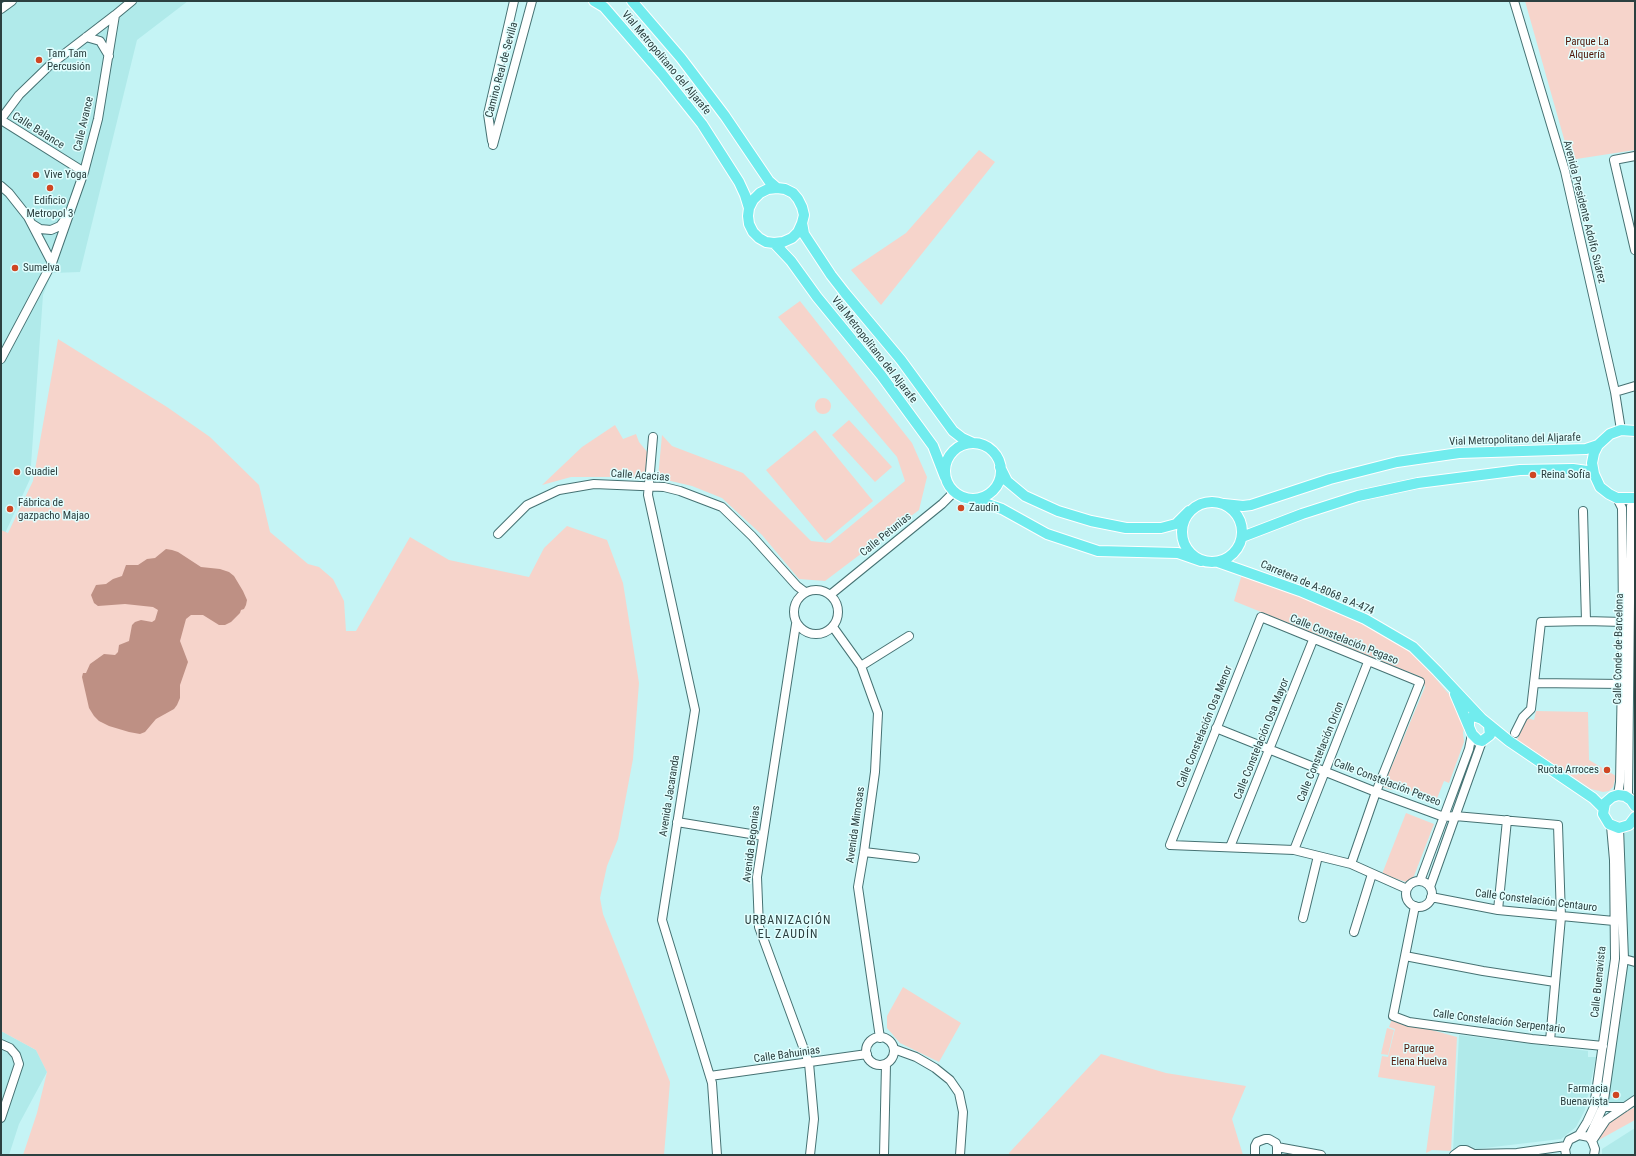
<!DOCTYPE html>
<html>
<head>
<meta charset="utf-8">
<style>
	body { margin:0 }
	#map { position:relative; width:1636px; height:1156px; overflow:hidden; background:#c5f4f5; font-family:"Roboto Condensed",sans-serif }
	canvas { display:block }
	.frame { position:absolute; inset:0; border:2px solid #2c4040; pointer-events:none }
</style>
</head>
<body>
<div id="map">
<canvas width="1636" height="1156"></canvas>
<div class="frame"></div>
</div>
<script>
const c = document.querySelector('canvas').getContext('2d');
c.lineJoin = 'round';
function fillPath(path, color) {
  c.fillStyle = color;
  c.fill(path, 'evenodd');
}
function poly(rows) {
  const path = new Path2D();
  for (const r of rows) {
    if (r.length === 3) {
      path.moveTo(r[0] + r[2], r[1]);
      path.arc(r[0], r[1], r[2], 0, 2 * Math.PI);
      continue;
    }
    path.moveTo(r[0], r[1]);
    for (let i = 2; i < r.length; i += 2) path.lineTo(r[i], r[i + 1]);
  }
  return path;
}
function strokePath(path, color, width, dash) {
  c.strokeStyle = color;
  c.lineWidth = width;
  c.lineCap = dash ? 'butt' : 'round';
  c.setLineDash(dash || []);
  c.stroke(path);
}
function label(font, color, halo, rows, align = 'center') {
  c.font = font + ' "Roboto Condensed",sans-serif';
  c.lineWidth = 3;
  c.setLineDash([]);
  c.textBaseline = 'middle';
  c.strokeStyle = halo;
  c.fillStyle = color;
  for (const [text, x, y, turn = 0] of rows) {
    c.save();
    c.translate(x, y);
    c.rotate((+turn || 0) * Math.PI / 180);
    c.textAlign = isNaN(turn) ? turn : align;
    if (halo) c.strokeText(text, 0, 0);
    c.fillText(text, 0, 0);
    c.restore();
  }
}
fillPath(poly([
	[1,1,188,1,137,40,80,272,52,273,43,295,30,479,1,542],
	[1629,825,1635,827,1635,1101,1603,1107,1624,959,1619,828],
	[1,1031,36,1050,47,1072,19,1124,9,1155,1,1155],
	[1459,1035,1588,1051,1588,1057,1596,1057,1585,1110,1576,1127,1561,1139,1476,1149,1468,1145,1453,1151],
	[1635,1128,1635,1155,1602,1155,1602,1149]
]), '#b0eaea');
fillPath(poly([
	[1525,1,1635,1,1635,150,1570,160],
	[979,150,995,162,881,305,851,270,906,233],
	[800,301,912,443,927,477,919,510,825,581,799,579,762,535,722,498,692,486,658,478,662,435,672,446,743,473,811,541,830,543,905,481,897,457,778,317],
	[58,339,167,407,210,437,259,485,270,532,308,564,319,567,333,579,344,601,346,631,356,631,410,537,449,560,529,577,544,548,567,526,607,540,623,583,639,683,633,759,618,839,607,866,600,898,603,914,670,1082,664,1155,23,1155,37,1113,47,1072,36,1050,1,1031,1,530,8,533,33,481],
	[823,406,8],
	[849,420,892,467,875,482,832,435],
	[615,425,623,439,636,434,639,442,648,453,647,477,571,477,542,485,582,447],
	[815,430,873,501,825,541,766,470],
	[1242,574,1340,611,1386,634,1420,660,1468,717,1463,732,1464,742,1449,783,1444,781,1436,801,1394,785,1392,790,1383,787,1425,687,1421,677,1234,601],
	[1536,711,1588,712,1589,760,1616,776,1613,787,1609,791,1603,792,1591,789,1517,740,1527,718,1534,720],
	[1406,813,1434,824,1414,876,1406,882,1382,874],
	[903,987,961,1023,939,1062,900,1043,887,1028,887,1016],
	[1392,1019,1457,1037,1451,1151,1432,1150,1426,1153,1435,1086,1378,1077,1382,1056,1388,1057,1395,1029,1389,1027],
	[1387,1028,1394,1030,1388,1055,1381,1054],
	[1101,1054,1166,1073,1246,1086,1232,1119,1243,1155,1009,1155,1009,1153],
	[1635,1107,1635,1120,1597,1141,1607,1122]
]), '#f6d4cb');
fillPath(poly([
	[166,549,172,550,178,552,201,567,220,569,229,572,234,576,243,591,247,600,246,605,244,609,241,610,240,613,231,622,225,625,219,625,203,615,191,615,186,619,180,641,188,662,180,685,180,698,177,705,174,709,156,719,145,732,140,734,129,732,109,726,99,721,94,716,89,708,82,677,83,673,86,673,90,664,104,654,115,655,118,652,119,645,129,641,132,625,135,622,141,620,152,622,155,620,158,610,153,607,125,604,98,606,94,603,91,595,96,585,106,584,113,579,122,576,126,565,138,565,147,559,155,558]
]), '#be9084');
const minor = poly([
	[1514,1,1565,171,1615,392,1621,430],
	[1,9,12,1],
	[86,37,100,41,109,56],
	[1,119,19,95,50,65,115,15],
	[1,120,84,172],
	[492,141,488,114,514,1],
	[493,145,532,1],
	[1635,156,1614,160,1635,250],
	[1,186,9,193,28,217,52,263],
	[32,224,40,229,51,230,60,226,66,218],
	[1,359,52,263,84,172,98,119,115,15,132,1],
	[1615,392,1635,386],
	[653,437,648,495,695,710,662,920,712,1083,717,1155],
	[1617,498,1622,508,1623,622,1620,782,1618,795],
	[1583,511,1586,621],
	[498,534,527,505,559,490,594,484,664,487,680,491,722,507,752,536,797,586,805,592],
	[816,612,22],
	[830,595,942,504,954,492],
	[796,624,757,877,759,927,809,1063,814,1119,810,1155],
	[833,627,861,666,878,713,875,772,864,852,858,887,880,1038],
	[861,666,909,636],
	[1534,683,1623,684],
	[1216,728,1376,792,1444,817,1455,816,1558,825,1561,917,1550,1041],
	[1515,733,1523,717,1531,709,1541,622,1586,621,1623,622],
	[1631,800,1628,794,1631,506,1633,499],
	[677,822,763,836],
	[1230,847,1313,640],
	[1294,850,1368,662],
	[864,852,915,858],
	[1351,864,1376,792,1420,682,1261,617,1170,845,1294,850,1351,864,1407,889],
	[1420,881,1469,749,1472,734],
	[1419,894,13],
	[1430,887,1482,741],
	[1431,897,1498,910,1614,921],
	[1415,906,1393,1016,1409,1022,1532,1039,1603,1046],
	[1498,910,1507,820],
	[1303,918,1318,856],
	[1354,932,1372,874],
	[1405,956,1483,971,1555,982],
	[1624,959,1635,962],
	[880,1051,14],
	[1,1044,10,1048,16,1055,19,1064,1,1118],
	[894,1049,916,1057,935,1068,950,1080,959,1093,963,1112,960,1155],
	[710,1076,867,1054],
	[1603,1107,1625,1107],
	[1579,1135,1587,1122,1594,1107,1615,959,1614,860,1611,826],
	[1589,1137,1603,1107,1624,959,1619,828],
	[1592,1141,1606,1120,1635,1100],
	[1277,1147,1321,1155],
	[1475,1154,1517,1153,1566,1146],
	[884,1155,886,1064],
	[1255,1155,1255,1146,1257,1142,1265,1139,1269,1139,1276,1143,1277,1147,1277,1155],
	[1454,1155,1461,1150,1466,1150,1476,1155],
	[1566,1155,1565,1149,1569,1140,1579,1135,1589,1137,1592,1141,1595,1149,1594,1155]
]);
const major = poly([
	[594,1,604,7,662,74,702,124,739,182,745,195,749,208],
	[632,1,681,58,725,116,769,181,777,188],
	[802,223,798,232,792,238,783,242,774,243,766,242,759,238,753,232,749,224,748,216,749,208,753,200,760,193,768,189,777,188,785,189,793,193,798,199,802,207,804,215,802,223,804,234,831,275,845,293,901,360,953,431,962,438,973,443],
	[774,243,791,261,817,297,881,375,933,446,945,477],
	[1635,431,1621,430,1610,434,1598,445,1594,453,1592,463,1594,474,1600,487,1609,494,1617,498,1635,498],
	[973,471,28],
	[1000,467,1007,481,1025,496,1058,511,1091,521,1126,528,1161,528,1176,524,1189,511],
	[973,499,1002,509,1047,534,1098,551,1178,553,1201,561],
	[1212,532,30],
	[1224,504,1243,506,1251,505,1330,479,1397,462,1459,453,1586,449,1598,445],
	[1242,537,1302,514,1358,496,1418,483,1520,470,1573,469,1587,471,1594,474],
	[1218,562,1300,591,1365,619,1413,647,1437,671,1482,719],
	[1455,694,1472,734,1478,740,1482,741,1490,735,1489,726],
	[1469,727,1469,719,1474,716,1482,719,1509,741,1593,798,1603,808],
	[1635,806,1631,800,1625,796,1618,795,1612,797,1605,803,1603,814,1609,824,1619,828,1629,825,1635,817]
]);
strokePath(minor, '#467273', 10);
strokePath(major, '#fff', 12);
strokePath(minor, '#fff', 8);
strokePath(major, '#71ecee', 10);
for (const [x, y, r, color] of [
	[39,60,4,"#cf4622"],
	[36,175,4,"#cf4622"],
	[50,188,4,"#cf4622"],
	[15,268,4,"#cf4622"],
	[17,472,4,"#cf4622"],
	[1533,475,4,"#cf4622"],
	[961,508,4,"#cf4622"],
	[10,509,4,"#cf4622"],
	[1607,770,4,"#cf4622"],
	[1616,1095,4,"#cf4622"]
]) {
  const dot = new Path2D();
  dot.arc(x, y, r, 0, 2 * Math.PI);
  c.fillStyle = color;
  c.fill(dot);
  strokePath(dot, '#e1fefe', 1.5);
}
label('11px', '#521809', '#e1fefe', [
	["Parque La",1587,42],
	["Alquería",1587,55],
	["Parque",1419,1049],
	["Elena Huelva",1419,1062]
]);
label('11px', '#2c4040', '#e1fefe', [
	["Tam Tam",47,54],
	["Percusión",47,67],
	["Vive Yoga",44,175],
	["Edificio",50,201,"center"],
	["Metropol 3",50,214,"center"],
	["Sumelva",23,268],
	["Guadiel",25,472],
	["Reina Sofía",1541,475],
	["Fábrica de",18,503],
	["gazpacho Majao",18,516],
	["Zaudín",969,508],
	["Ruota Arroces",1599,770,"right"],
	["Farmacia",1608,1089,"right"],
	["Buenavista",1608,1102,"right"]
], 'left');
label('11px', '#2c4040', '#e1fefe', [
	["Vial Metropolitano del Aljarafe",666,63,50],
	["Camino Real de Sevilla",502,70,-75],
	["Calle Avance",84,124,-77],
	["Calle Balance",38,131,32],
	["Avenida Presidente Adolfo Suárez",1584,212,76],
	["Vial Metropolitano del Aljarafe",874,350,52],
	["Vial Metropolitano del Aljarafe",1515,440,-2],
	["Calle Acacias",640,476,4],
	["Calle Petunias",886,535,-39],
	["Carretera de A-8068 a A-474",1317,588,23],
	["Calle Constelación Pegaso",1344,640,22],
	["Calle Conde de Barcelona",1619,649,-89],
	["Calle Constelación Osa Menor",1205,727,-68],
	["Calle Constelación Osa Mayor",1262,739,-68],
	["Calle Constelación Orion",1321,752,-68],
	["Calle Constelación Perseo",1387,783,21],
	["Avenida Jacaranda",670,796,-81],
	["Avenida Mimosas",856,825,-82],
	["Avenida Begonias",752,844,-83],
	["Calle Constelación Centauro",1536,901,7],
	["Calle Buenavista",1599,982,-84],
	["Calle Constelación Serpentario",1499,1022,7],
	["Calle Bahuinias",787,1055,-8]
]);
c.letterSpacing = '1px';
label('12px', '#2c4040', '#e1fefe', [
	["URBANIZACIÓN",788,921],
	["EL ZAUDÍN",788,935]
]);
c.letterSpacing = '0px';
</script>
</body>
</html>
